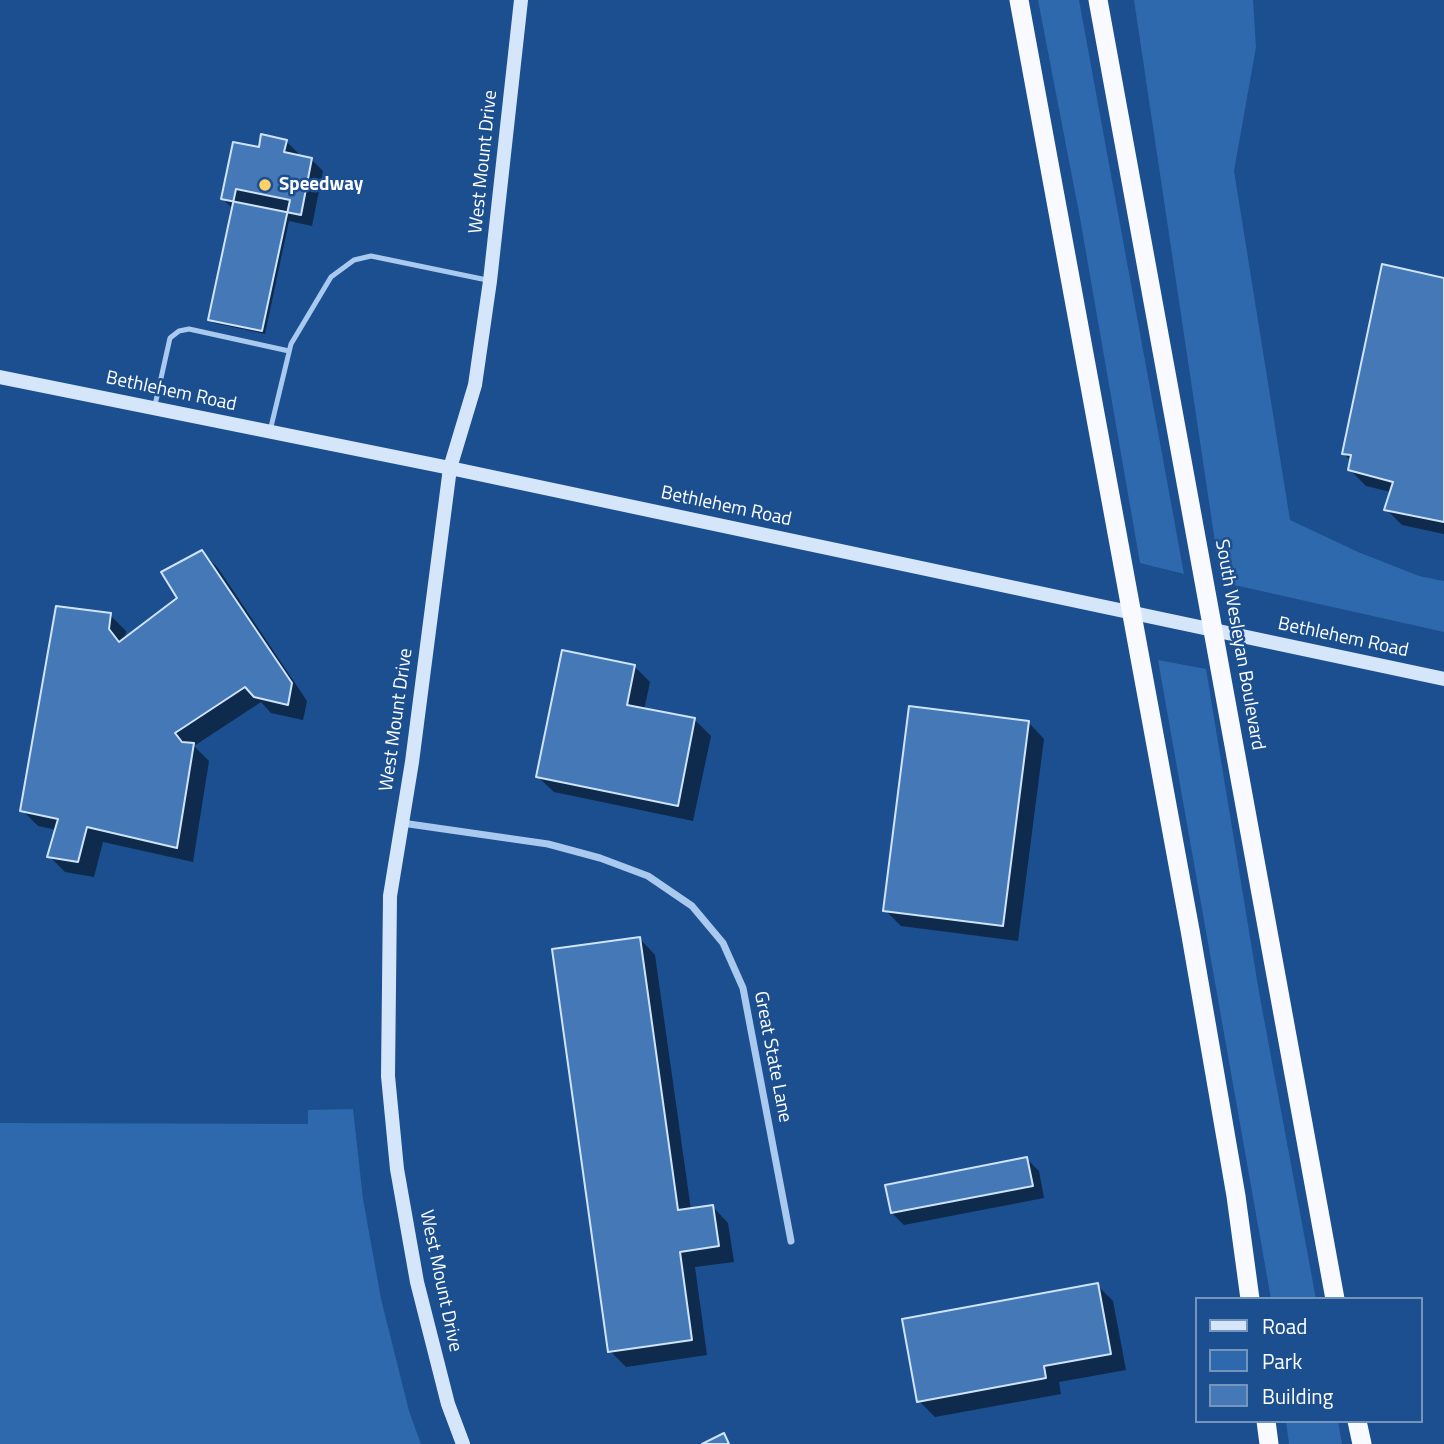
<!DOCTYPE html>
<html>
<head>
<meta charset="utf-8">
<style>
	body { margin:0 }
	#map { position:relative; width:1444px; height:1444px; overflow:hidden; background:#1b4f8f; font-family:"Titillium Web",sans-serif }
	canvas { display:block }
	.legend { position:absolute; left:1195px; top:1297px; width:228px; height:126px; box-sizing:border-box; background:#1b4f8f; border:2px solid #7695bc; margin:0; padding:9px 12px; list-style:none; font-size:21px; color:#fff }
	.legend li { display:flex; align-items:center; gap:14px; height:35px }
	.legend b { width:35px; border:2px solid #7695bc }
</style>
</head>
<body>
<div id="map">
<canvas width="1444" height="1444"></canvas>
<ul class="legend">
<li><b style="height:9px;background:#d6e6fa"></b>Road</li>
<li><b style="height:19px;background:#2e69ad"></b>Park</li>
<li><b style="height:19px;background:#4478b7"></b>Building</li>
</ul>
</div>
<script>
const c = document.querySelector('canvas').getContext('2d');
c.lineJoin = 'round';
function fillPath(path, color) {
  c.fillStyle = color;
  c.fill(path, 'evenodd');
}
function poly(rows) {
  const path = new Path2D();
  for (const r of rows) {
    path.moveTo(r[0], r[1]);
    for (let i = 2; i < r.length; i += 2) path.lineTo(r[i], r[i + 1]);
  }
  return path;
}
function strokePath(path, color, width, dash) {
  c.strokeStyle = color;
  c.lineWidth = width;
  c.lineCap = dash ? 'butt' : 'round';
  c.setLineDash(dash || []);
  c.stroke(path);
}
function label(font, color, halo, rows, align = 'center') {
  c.font = font + ' "Titillium Web",sans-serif';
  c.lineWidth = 5;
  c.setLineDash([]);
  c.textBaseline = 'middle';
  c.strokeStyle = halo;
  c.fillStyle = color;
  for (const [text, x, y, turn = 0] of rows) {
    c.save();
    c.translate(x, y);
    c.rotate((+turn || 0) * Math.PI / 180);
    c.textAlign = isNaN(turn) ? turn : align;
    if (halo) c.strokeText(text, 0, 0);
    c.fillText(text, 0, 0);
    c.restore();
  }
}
fillPath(poly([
	[1038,0,1079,0,1184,574,1140,563,1080,218],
	[1134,0,1253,0,1256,47,1234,171,1290,520,1358,552,1419,576,1444,581,1444,632,1221,582],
	[1158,660,1206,669,1259,992,1316,1299,1271,1299],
	[353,1109,363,1199,381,1299,409,1411,421,1444,0,1444,0,1123,308,1124,308,1110],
	[1286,1421,1338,1421,1342,1444,1289,1444]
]), '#2e69ad');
fillPath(poly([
	[286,141,298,153,297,157,311,159,323,171,312,226,289,221,265,334,214,323,210,320,233,209,223,199,260,149],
	[1444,280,1444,534,1402,525,1386,509,1391,492,1366,486,1350,470,1352,462,1343,453],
	[202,552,218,568,307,701,303,720,271,713,261,702,194,746,209,761,193,862,103,842,94,877,65,872,49,856,57,830,38,826,22,810,110,615,126,631,125,640,179,598],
	[634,666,650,682,644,710,695,720,711,736,693,821,554,792,538,777],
	[1029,723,1044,739,1018,941,901,926,885,910],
	[640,939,655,955,691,1210,713,1207,728,1223,734,1262,695,1267,707,1355,626,1367,610,1351],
	[1027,1159,1039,1171,1044,1198,904,1225,892,1213],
	[1097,1285,1113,1301,1126,1370,1059,1382,1061,1394,935,1417,919,1401]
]), '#0007');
const building = poly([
	[261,134,287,140,284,152,312,158,301,215,221,199,233,142,259,147,261,134],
	[236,189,290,200,262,331,208,320,236,189],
	[1382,264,1444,278,1444,522,1384,510,1393,482,1348,470,1351,455,1342,454,1382,264],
	[202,550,292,683,288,705,254,697,245,687,175,733,182,742,194,743,177,848,87,827,78,862,47,857,58,819,20,811,56,606,111,613,109,629,119,642,177,598,161,572,202,550],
	[562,650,635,665,627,705,695,718,678,806,536,777,562,650],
	[909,706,1029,721,1003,926,883,911,909,706],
	[640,937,678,1210,713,1205,719,1246,680,1252,692,1340,608,1352,552,949,640,937],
	[1027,1157,1033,1186,891,1213,885,1185,1027,1157],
	[1098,1283,1111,1354,1044,1366,1046,1378,917,1402,902,1319,1098,1283],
	[724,1433,729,1444,702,1444,724,1433]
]);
fillPath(building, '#4478b7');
strokePath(building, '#cfe3fa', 2);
strokePath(poly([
	[155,405,170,338,179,331,189,329,289,351],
	[270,431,291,344,331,277,354,260,371,256,487,280]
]), '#a9c9ee', 5);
strokePath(poly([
	[402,823,548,844,600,858,648,876,692,906,723,943,743,988,791,1241]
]), '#a9c9ee', 7);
strokePath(poly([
	[0,377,450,468,1444,679],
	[463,1444,448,1404,417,1282,397,1169,388,1076,390,896,412,762,450,468,475,385,490,281,521,0]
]), '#d6e6fa', 14);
strokePath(poly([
	[1019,0,1190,930,1236,1196,1250,1299],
	[1098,0,1335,1299],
	[1266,1421,1269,1444],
	[1357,1421,1362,1444]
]), '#f8faff', 19);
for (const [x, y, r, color] of [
	[265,185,7,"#ffd166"]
]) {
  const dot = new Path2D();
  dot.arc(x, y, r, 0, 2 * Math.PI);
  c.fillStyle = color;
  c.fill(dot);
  strokePath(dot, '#1b4f8f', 2.5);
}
label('19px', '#fff', '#1b4f8f', [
	["West Mount Drive",484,162,-84],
	["Bethlehem Road",171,392,12],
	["Bethlehem Road",726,507,12],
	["Bethlehem Road",1343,638,12],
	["South Wesleyan Boulevard",1239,645,80],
	["West Mount Drive",397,720,-82],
	["Great State Lane",772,1057,79],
	["West Mount Drive",440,1281,78]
]);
label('bold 19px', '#fff', '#1b4f8f', [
	["Speedway",279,185]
], 'left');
</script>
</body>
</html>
